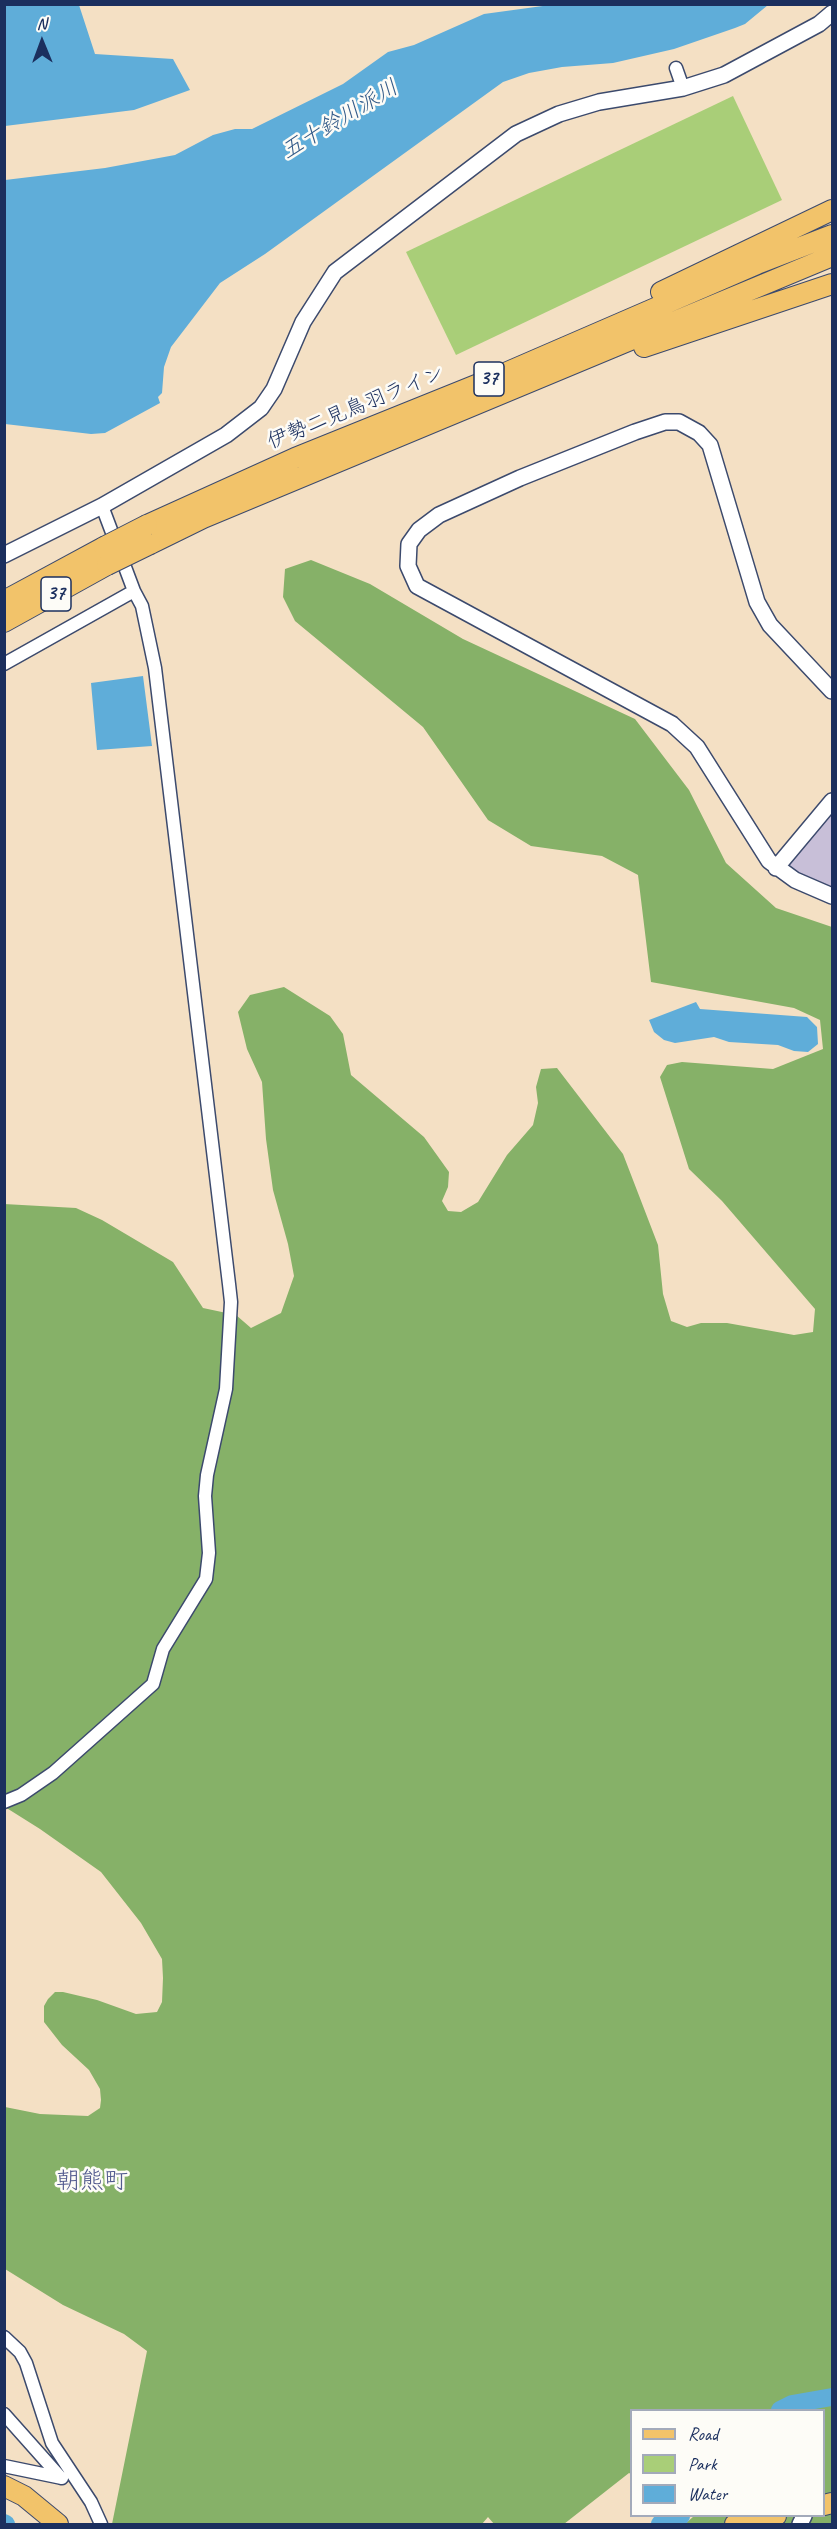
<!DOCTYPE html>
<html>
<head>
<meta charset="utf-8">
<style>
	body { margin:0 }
	#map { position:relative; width:837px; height:2529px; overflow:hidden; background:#f4e0c4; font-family:Caveat,sans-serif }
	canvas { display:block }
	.frame { position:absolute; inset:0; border:6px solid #1b2f5e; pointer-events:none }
	.legend { position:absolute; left:630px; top:2409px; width:195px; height:108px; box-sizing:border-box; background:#fdfcf7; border:2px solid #a3aaba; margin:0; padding:8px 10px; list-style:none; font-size:18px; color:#1b2f5e }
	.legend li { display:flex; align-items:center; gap:12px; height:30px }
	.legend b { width:30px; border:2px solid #a3aaba }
	.north { position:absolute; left:12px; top:12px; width:60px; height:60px; -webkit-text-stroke:4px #fdfcf7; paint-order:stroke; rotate:359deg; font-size:16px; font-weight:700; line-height:24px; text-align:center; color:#1b2f5e }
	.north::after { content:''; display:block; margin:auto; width:21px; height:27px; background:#1b2f5e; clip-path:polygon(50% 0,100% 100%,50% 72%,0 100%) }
</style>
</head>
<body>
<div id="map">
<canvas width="837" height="2529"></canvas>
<div class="frame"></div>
<ul class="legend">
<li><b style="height:8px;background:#f2c36a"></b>Road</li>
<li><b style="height:16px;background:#a9ce78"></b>Park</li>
<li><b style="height:16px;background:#5fadd9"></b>Water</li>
</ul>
<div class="north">N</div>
</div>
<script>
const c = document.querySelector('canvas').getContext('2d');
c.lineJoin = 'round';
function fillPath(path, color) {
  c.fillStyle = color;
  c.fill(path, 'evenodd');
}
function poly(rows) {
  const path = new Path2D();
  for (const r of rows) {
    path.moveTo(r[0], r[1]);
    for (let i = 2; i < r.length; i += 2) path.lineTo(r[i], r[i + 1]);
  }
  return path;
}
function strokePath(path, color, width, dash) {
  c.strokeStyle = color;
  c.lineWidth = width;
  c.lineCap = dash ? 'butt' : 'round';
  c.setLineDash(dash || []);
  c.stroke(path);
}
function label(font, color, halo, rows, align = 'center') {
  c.font = font + ' Caveat,"Klee One",sans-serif';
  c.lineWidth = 5;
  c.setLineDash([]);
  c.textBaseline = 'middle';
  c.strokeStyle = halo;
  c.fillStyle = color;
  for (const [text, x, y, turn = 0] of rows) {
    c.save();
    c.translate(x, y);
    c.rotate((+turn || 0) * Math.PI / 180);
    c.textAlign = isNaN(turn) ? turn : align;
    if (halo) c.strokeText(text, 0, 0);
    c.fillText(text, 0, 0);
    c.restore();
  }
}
fillPath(poly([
	[832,808,832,892,822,888,783,864]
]), '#c8bfd8');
fillPath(poly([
	[733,96,782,200,456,355,406,252]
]), '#a9ce78');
fillPath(poly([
	[311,560,370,584,463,639,635,719,689,790,726,863,776,908,832,927,832,2524,685,2524,694,2516,824,2516,824,2410,632,2410,631,2474,629,2473,564,2524,494,2524,488,2517,482,2524,112,2524,147,2351,124,2334,63,2305,5,2269,5,2107,40,2114,88,2116,100,2108,101,2100,100,2089,89,2070,62,2045,44,2022,44,2006,48,1999,55,1992,63,1992,97,2000,136,2014,157,2012,162,2002,163,1978,162,1959,141,1923,101,1872,40,1829,5,1807,4,1204,76,1208,102,1220,173,1262,203,1308,236,1315,251,1328,281,1313,294,1276,288,1244,273,1190,266,1139,262,1082,247,1049,238,1012,250,995,284,987,330,1016,343,1034,351,1075,424,1137,449,1172,448,1187,442,1201,448,1211,461,1212,478,1202,507,1155,533,1125,538,1103,536,1087,541,1069,557,1068,623,1154,658,1245,663,1294,671,1321,687,1327,701,1323,727,1323,794,1335,813,1332,815,1309,722,1201,689,1169,660,1077,667,1065,682,1062,773,1069,823,1049,820,1020,794,1008,651,982,638,875,602,856,531,846,488,820,423,727,295,621,283,597,285,569]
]), '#86b168');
fillPath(poly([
	[4,5,79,5,95,54,173,59,190,90,134,110,5,126],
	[550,5,768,5,745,24,735,28,674,49,613,63,562,67,529,73,503,82,265,254,220,283,171,347,164,367,162,393,158,397,160,403,105,433,91,434,5,424,5,180,105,168,175,155,213,135,235,129,252,129,343,84,388,52,414,45,484,14],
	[143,676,152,746,97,750,91,683],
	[696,1002,700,1009,807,1017,817,1027,818,1044,808,1052,794,1051,778,1045,729,1042,714,1037,675,1043,664,1040,654,1032,649,1020]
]), '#5fadd9');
strokePath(poly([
	[780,2410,792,2404,832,2397],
	[4,2523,6,2524],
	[660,2524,681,2516]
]), '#5fadd9', 18);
const minor = poly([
	[676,68,683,88],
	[4,664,134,591],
	[4,1802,21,1795,53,1773,153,1684,163,1649,206,1579,209,1553,205,1496,207,1475,226,1389,231,1302,229,1284,155,668,142,606,134,591,102,506],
	[4,2337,20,2352,26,2363,52,2443,91,2502,101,2524],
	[4,2414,61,2478],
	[4,2466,62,2478]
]);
const tertiary = poly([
	[4,555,102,506,226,435,261,408,274,389,303,322,335,272,516,134,559,114,599,102,683,88,724,75,819,24,832,13],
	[832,691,770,625,757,602,710,445,699,433,679,422,665,422,635,432,520,478,439,515,419,530,409,544,408,566,417,586,672,724,697,747,769,861,795,880,832,896],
	[776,868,832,801],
	[800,2524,804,2516]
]);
const primary = poly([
	[661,292,832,210],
	[644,347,832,284],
	[147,525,295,458,496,377,757,264,832,235],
	[150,544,203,518,832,256],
	[4,601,104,547],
	[4,622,107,565],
	[4,2486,24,2496,58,2524],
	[824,2505,832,2503],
	[735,2524,776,2516]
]);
strokePath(minor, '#3c4a6d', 15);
strokePath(tertiary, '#3c4a6d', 18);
strokePath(primary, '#3c4a6d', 22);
strokePath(minor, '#fff', 12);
strokePath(tertiary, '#fff', 15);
strokePath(primary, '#f2c36a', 20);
const primaryBridge = poly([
	[104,547,147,525],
	[107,565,150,544]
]);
strokePath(primaryBridge, '#3c4a6d', 22, []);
strokePath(primaryBridge, '#f2c36a', 20);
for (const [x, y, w] of [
	[489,379,30],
	[56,594,30]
]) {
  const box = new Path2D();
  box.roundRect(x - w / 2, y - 17, w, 34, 4.5);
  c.fillStyle = '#fdfcf7';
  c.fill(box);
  strokePath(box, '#1b2f5e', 1.5);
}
label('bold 20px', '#1b2f5e', null, [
	["37",489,379],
	["37",56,594]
]);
label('21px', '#1b2f5e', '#fdfcf7', [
	["伊勢二見鳥羽ライン",356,408,-22]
]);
label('italic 22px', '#335b89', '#fdfcf7', [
	["五十鈴川派川",340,120,-31]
]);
label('24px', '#535b8f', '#fdfcf7', [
	["朝熊町",92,2182]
]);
</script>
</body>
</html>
